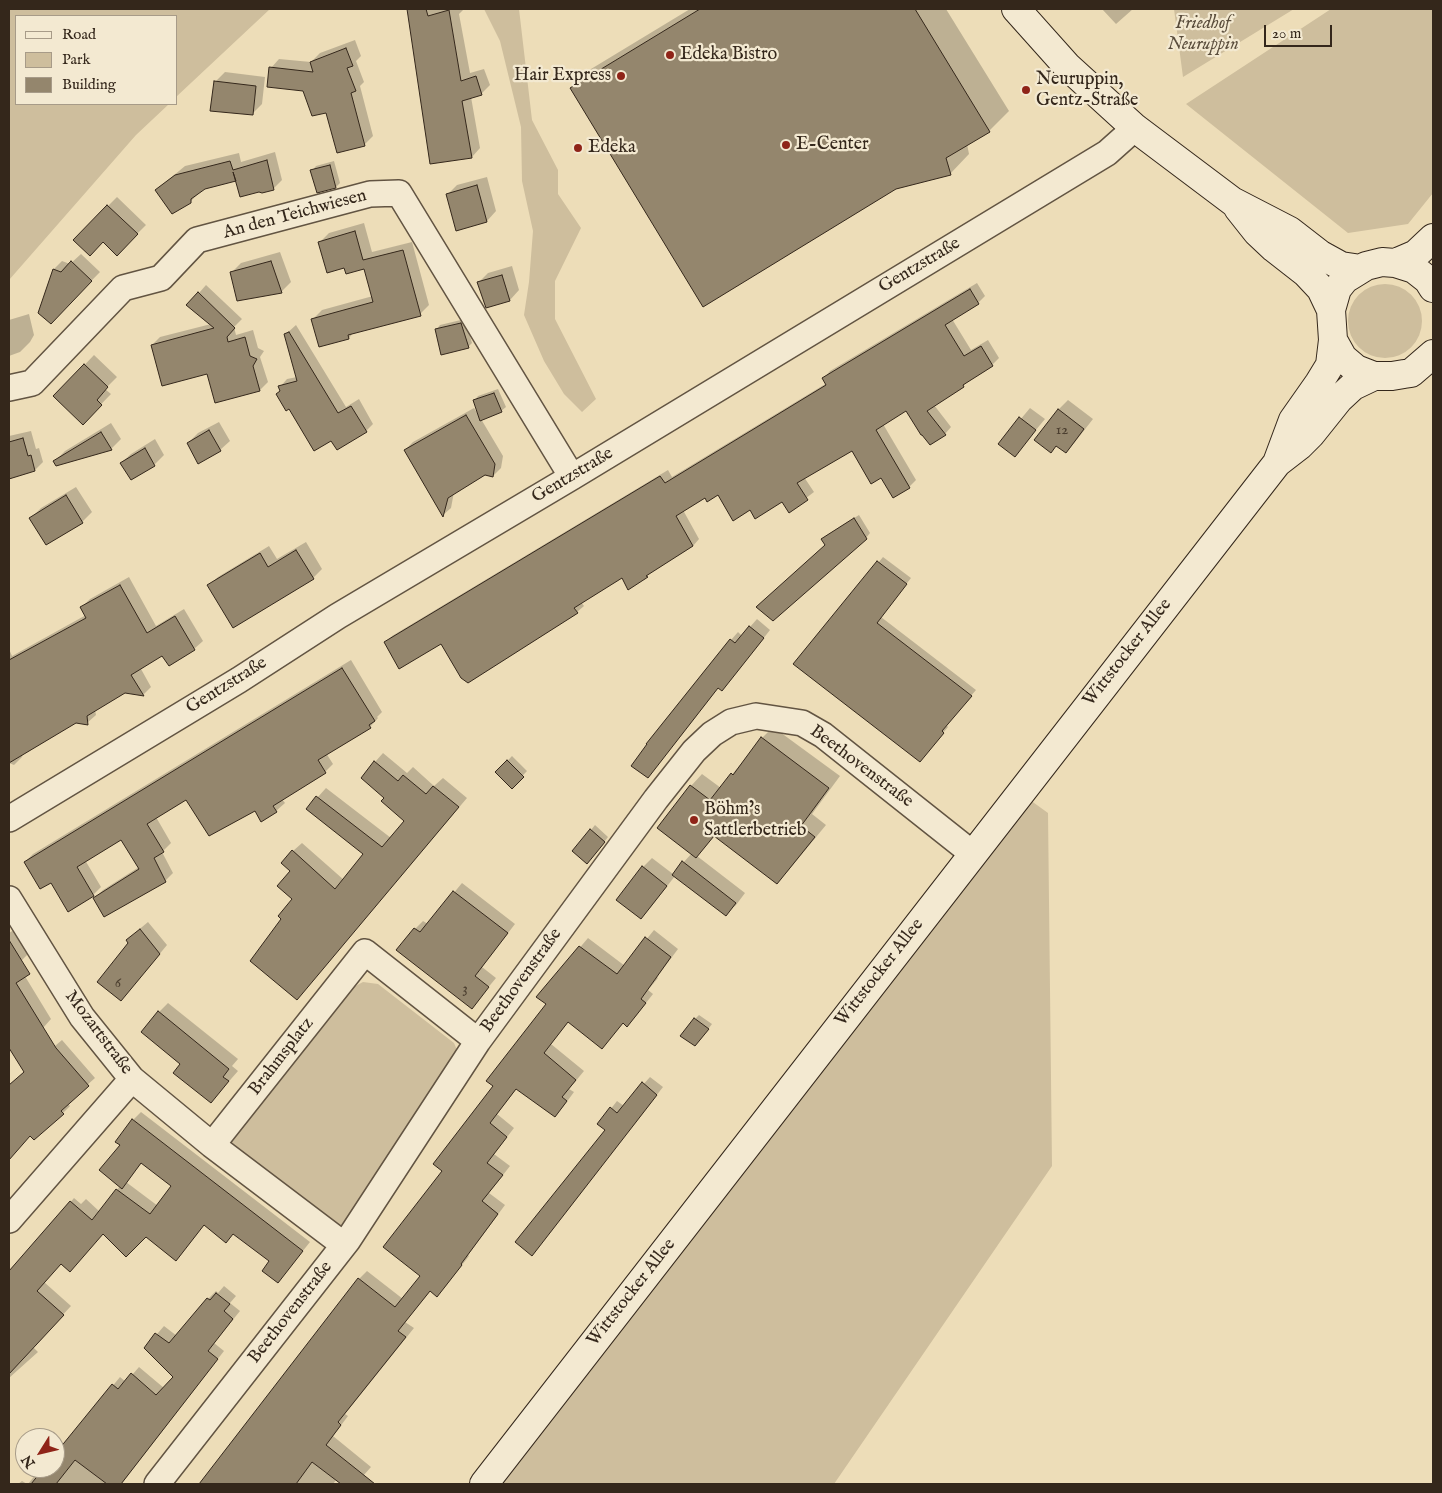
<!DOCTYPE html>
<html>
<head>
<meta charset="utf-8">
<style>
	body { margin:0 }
	#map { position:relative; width:1442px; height:1493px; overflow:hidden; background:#edddb8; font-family:"IM FELL English",serif }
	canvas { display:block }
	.frame { position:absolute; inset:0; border:10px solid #34271b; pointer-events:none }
	.legend { position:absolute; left:15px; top:15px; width:162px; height:90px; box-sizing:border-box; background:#f3e9d1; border:1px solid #a79b88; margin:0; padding:6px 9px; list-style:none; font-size:15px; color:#34271b }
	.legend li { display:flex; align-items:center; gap:10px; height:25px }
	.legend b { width:25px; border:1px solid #a79b88 }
	.north { position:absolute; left:15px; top:1428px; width:50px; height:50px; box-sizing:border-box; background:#f3e9d1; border:1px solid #a79b88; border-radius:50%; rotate:234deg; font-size:14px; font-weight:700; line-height:20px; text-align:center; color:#34271b }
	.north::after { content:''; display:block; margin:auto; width:18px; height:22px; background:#8f2418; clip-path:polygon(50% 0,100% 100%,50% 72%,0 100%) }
	.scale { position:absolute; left:1264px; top:25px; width:68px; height:22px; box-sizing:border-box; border:2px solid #34271b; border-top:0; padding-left:6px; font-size:15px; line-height:18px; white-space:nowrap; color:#34271b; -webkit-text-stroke:4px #f3e9d1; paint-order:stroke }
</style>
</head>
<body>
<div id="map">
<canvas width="1442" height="1493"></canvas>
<div class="frame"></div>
<ul class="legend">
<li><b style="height:6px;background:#f3e9d1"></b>Road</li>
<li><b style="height:14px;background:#cebe9d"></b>Park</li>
<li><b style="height:14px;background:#94866d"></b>Building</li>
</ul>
<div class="north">N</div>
<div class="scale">20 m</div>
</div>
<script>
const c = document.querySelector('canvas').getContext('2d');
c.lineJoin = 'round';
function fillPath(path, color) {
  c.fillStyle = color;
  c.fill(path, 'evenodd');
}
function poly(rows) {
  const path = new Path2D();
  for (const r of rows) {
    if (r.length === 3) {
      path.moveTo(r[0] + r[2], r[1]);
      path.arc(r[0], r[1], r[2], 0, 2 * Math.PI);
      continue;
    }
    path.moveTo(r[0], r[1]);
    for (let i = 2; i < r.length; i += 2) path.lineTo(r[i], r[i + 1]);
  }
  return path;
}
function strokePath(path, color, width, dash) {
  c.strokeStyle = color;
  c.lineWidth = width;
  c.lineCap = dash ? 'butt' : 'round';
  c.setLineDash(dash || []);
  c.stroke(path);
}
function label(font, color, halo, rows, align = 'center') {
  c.font = font + ' "IM FELL English",serif';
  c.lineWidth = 4.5;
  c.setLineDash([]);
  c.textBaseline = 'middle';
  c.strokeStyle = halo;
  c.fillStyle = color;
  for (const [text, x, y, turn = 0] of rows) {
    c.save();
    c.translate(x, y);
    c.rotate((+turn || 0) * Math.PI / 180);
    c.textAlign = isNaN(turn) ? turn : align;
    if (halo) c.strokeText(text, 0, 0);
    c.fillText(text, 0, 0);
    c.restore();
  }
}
fillPath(poly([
	[9,9,270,9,176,97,176,16,16,16,16,104,169,104,136,135,9,280],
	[484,9,519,9,532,120,558,170,558,194,581,228,555,281,555,319,596,399,582,412,564,394,544,361,524,315,529,282,533,231,522,181,521,127,500,41],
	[1174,9,1294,9,1183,77],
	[1331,9,1433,9,1433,193,1408,224,1348,233,1186,104],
	[1385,321,37],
	[1030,800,1048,813,1052,1166,834,1484,497,1484],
	[363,982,378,984,454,1043,457,1050,456,1058,348,1224,339,1228,231,1145,233,1134,348,990]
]), '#cebe9d');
fillPath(poly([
	[408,9,464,9,459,14,470,73,484,69,490,85,481,94,471,97,480,148,472,157,431,163],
	[690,9,946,9,1009,111,989,131,967,144,969,154,950,174,572,88,591,69],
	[1102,9,1133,9,1116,24],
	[355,40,361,56,356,61,364,82,360,86,373,136,365,144,304,90,271,68,279,59,311,62,320,53],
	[225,72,265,77,262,104,252,114,215,82],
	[275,152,282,180,273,189,236,178,204,188,190,202,156,190,185,166,239,153,241,162],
	[334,161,340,183,336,187,312,171,316,166],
	[487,177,496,211,487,221,457,229,447,195,457,185],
	[117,197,146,225,117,254,103,240,74,240],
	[364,223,372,252,412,242,429,305,420,314,353,333,349,338,320,345,313,319,322,310,373,296,365,267,345,267,320,242,329,233],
	[280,252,291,282,281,292,231,273,241,263],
	[81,254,100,272,51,322,40,312,54,269,62,261,70,264],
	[512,266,519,290,510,300,487,307,478,283,488,273],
	[977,283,985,296,978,303,952,319,971,350,988,340,999,358,992,365,970,379,963,386,934,405,951,427,945,434,906,410,883,424,916,480,909,487,882,476,852,449,804,477,814,492,789,511,782,500,750,508,718,494,705,496,683,510,699,539,693,546,654,569,647,576,629,588,622,576,581,602,584,606,577,612,441,642,385,643,392,636,668,470,672,477,827,383,824,378,830,371],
	[206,285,242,319,234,327,236,335,253,330,258,348,264,351,260,357,268,382,260,390,208,373,152,345,160,337,211,324,199,293],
	[29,314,34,335,30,342,20,352,9,356,9,320],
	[465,319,472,343,468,347,436,330,440,325],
	[296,325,346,407,359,399,373,424,366,431,332,439,281,390,280,387,287,379,297,377,286,334],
	[94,355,117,377,105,389,111,394,83,423,55,396],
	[498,389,506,407,501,411,481,419,503,456,501,468,493,476,485,474,454,492,451,508,443,515,405,450,413,442,474,408,478,414,479,414,474,401,478,396],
	[1068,400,1093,419,1075,442,1066,452,1057,445,1051,452,1036,440,1059,409],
	[1030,408,1045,419,1015,455,1000,444],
	[219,422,230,441,220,450,188,443,198,433],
	[111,423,121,439,111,449,56,464,55,461,65,451],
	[31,431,36,449,39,448,43,462,35,470,9,478,9,436],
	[155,439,164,455,154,465,131,479,121,463,131,454],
	[76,487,92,512,82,522,31,518,41,508],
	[859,515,870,533,866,538,826,545,823,540,827,535],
	[306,542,322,569,313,578,234,627,209,585,218,577,269,546,277,559],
	[883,557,911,578,881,617,976,690,946,725,948,727,925,755,795,664],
	[129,577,156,626,184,609,203,641,194,649,163,654,141,669,151,687,143,695,125,691,95,710,96,715,87,723,75,722,23,753,22,757,14,765,9,763,9,649,12,656,86,615,82,607,90,599],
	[757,619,770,630,729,682,719,687,648,777,731,640,738,632,742,636],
	[351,660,382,712,377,717,378,718,370,727,326,753,333,764,325,772,282,799,285,803,276,811,187,799,156,817,171,843,162,852,173,873,165,881,95,898,103,890,139,867,121,838,85,860,101,887,93,895,51,881,25,862,33,854],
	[773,727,840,776,812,814,826,825,788,871,777,882,715,835,697,856,745,893,736,905,726,914,675,876,650,908,641,917,643,867,652,858,673,874,692,853,659,828,691,786,702,774,721,788,762,738],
	[383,753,407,773,413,767,434,786,443,778,467,798,297,998,283,919,294,899,291,871,293,851,302,843,344,880,365,854,308,808,326,788,391,838,406,821,386,798,375,762],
	[512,756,527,771,512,787,497,772],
	[595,825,608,837,592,858,591,830],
	[462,883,515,924,482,967,496,978,472,1007,415,929,423,921,428,924],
	[148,922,167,945,129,991,136,932],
	[17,928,31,951,21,961,9,969,9,933],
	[654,930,678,949,657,977,658,978,648,990,653,994,635,1017,627,1025,624,1022,569,1021,551,1044,584,1071,569,1089,574,1092,563,1107,555,1115,517,1088,497,1114,514,1128,494,1154,510,1166,489,1193,505,1205,468,1255,469,1256,445,1287,431,1290,405,1322,414,1328,345,1414,348,1416,333,1436,371,1467,356,1484,343,1484,337,1479,333,1484,268,1484,247,1469,235,1484,209,1484,210,1482,205,1478,359,1279,367,1271,403,1299,422,1275,443,1171,547,1004,538,997,588,938,625,966],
	[23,973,51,1019,43,1028,9,1048,9,986],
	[168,1003,238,1059,232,1066,238,1071,211,1102,182,1063,159,1012],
	[699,1015,712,1024,700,1040,695,1019],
	[62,1040,95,1078,67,1103,70,1106,63,1113,35,1138,9,1110,9,1085],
	[650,1077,663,1087,532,1254,606,1130,599,1124,617,1101,624,1106],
	[141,1112,310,1242,278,1282,270,1261,234,1233,205,1224,176,1259,146,1235,104,1233,61,1262,44,1282,71,1306,33,1347,38,1352,9,1378,9,1274,74,1198,81,1204,86,1199,100,1212,120,1186,121,1145,133,1120],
	[142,1163,173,1186,158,1206,126,1182],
	[224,1286,236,1296,230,1303,240,1311,214,1343,224,1351,123,1482,121,1484,28,1484,41,1468,55,1468,55,1452,58,1449,59,1451,120,1377,126,1382,139,1367,164,1388,174,1377,145,1348,164,1326,177,1336,208,1299,216,1291,218,1293],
	[22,1481,27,1484,18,1484]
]), '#0003');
const building = poly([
	[407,9,426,9,428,16,449,10,461,81,476,76,482,95,462,101,472,158,430,164,407,9],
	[700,9,915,9,990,132,946,158,951,175,896,189,703,307,570,88,700,9],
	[346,48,353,66,347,68,356,91,351,93,365,146,337,153,326,113,312,116,303,91,267,87,269,67,313,72,310,62,346,48],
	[214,81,256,86,253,115,210,111,214,81],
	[267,160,274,190,262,193,259,192,240,197,233,172,236,181,205,189,191,199,191,203,172,214,155,190,175,175,230,161,233,170,267,160],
	[330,165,336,188,317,193,310,170,330,165],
	[477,185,487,222,456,231,446,194,477,185],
	[107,205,138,234,117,256,103,242,90,256,73,240,107,205],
	[355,231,363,260,403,250,421,316,348,335,349,339,319,347,311,319,373,302,364,269,346,274,344,268,327,273,318,242,355,231],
	[71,261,92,281,51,324,38,313,53,269,61,272,71,261],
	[271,261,282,293,237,301,230,272,271,261],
	[502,275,510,301,486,308,477,282,502,275],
	[970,289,979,304,945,325,964,356,981,346,993,366,963,385,964,387,927,411,946,435,930,445,922,435,921,435,906,411,876,430,910,488,893,498,881,478,871,484,852,451,797,483,808,500,789,513,782,502,755,519,750,510,733,521,718,495,707,502,705,498,676,516,693,546,646,576,648,577,628,590,622,578,574,608,578,613,468,683,461,678,441,644,399,669,384,642,660,476,665,483,826,385,822,378,970,289],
	[198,292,235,328,227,337,228,342,245,337,250,356,257,359,253,366,260,391,215,403,207,374,162,386,151,345,214,328,186,305,198,292],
	[461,323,469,348,441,355,435,329,461,323],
	[289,332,338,413,351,406,367,432,337,450,331,441,314,451,289,409,286,411,276,394,280,391,278,386,297,381,284,334,289,332],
	[84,364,108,387,97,400,102,405,83,425,53,396,84,364],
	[494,393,502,412,480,421,473,400,494,393],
	[1058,409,1084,429,1066,453,1056,446,1051,453,1034,440,1058,409],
	[466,415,495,464,493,477,485,475,448,498,443,517,404,450,466,415],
	[1019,417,1036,430,1015,457,998,444,1019,417],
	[209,430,221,451,198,464,187,443,209,430],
	[101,432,112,450,56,466,53,461,101,432],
	[23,438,28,456,31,455,35,471,9,479,9,442,23,438],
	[145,448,155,466,131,480,120,463,145,448],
	[66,495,83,523,46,545,29,518,66,495],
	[854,518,867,539,773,621,756,607,825,545,821,539,854,518],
	[296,550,314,579,233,628,207,585,260,553,268,567,296,550],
	[877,561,907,584,877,623,972,696,942,731,944,733,920,762,793,664,877,561],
	[120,585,147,633,175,616,195,650,169,666,162,656,131,675,144,696,125,693,87,716,88,725,76,723,9,763,9,660,86,618,80,607,120,585],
	[749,626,764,638,722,691,718,688,648,778,631,766,647,744,646,744,730,639,735,643,749,626],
	[342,668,375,721,369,725,371,728,318,760,326,773,273,806,277,812,261,822,255,811,209,836,186,800,155,819,147,824,164,852,154,858,166,882,104,917,93,898,139,869,121,840,77,867,94,896,68,912,51,883,40,889,24,862,342,668],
	[761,737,829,788,801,826,815,837,777,884,714,836,696,858,657,828,690,785,710,800,731,773,733,775,761,737],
	[507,760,524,777,512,789,495,772,507,760],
	[374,761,398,781,403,775,426,794,433,786,459,807,297,1000,250,961,281,919,278,916,292,899,277,886,290,871,281,863,292,850,335,889,363,854,306,809,316,796,382,847,404,821,381,801,384,798,361,778,374,761],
	[590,829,605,842,587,864,572,851,590,829],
	[682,861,736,903,726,916,672,875,682,861],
	[642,866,667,886,641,919,616,900,642,866],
	[453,891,508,933,475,976,489,987,472,1009,396,950,414,928,420,932,453,891],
	[140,929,160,954,121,1001,97,982,128,943,126,940,140,929],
	[645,937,671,957,641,999,646,1003,627,1027,623,1023,602,1049,568,1022,544,1053,576,1080,562,1097,567,1101,555,1117,516,1089,490,1123,507,1137,487,1163,503,1175,482,1201,498,1214,461,1264,462,1265,437,1297,430,1291,398,1331,406,1337,338,1422,341,1425,326,1445,375,1484,341,1484,312,1462,296,1484,199,1484,358,1278,395,1307,420,1276,383,1247,442,1171,433,1164,493,1086,486,1081,546,1004,536,997,579,946,617,974,645,937],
	[9,940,30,974,16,983,56,1048,89,1086,61,1111,64,1114,34,1140,30,1136,9,1160,9,1085,24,1072,9,1048,9,940],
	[158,1011,229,1069,223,1077,229,1081,211,1103,173,1073,180,1064,141,1032,158,1011],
	[694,1018,709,1029,695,1046,680,1036,694,1018],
	[642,1082,657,1095,532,1256,515,1242,605,1130,597,1124,610,1107,617,1113,642,1082],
	[132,1119,303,1251,278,1283,262,1271,269,1261,233,1234,226,1243,204,1225,176,1261,146,1237,126,1257,103,1234,70,1272,61,1264,37,1291,64,1315,9,1374,9,1271,70,1201,92,1220,116,1189,150,1214,171,1186,141,1163,122,1189,99,1170,120,1145,115,1142,132,1119],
	[216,1293,230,1304,224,1311,233,1319,208,1351,218,1359,121,1484,107,1484,75,1460,56,1484,31,1484,44,1468,55,1468,55,1454,112,1384,118,1389,131,1373,156,1395,173,1377,144,1348,155,1333,169,1343,207,1298,210,1300,216,1293]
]);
fillPath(building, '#94866d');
strokePath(building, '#34271b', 1);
const minor = poly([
	[9,388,32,383,123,288,161,278,197,240,370,194,399,193,572,477],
	[9,819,239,680,338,616,572,477,1107,153,1135,128],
	[9,899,82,1017,132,1079,212,1145],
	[9,1220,132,1079],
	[344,1245,212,1145,365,952,478,1041],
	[157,1484,348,1240,478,1041,656,799,694,751,712,734,731,722,756,716,802,723,823,735,973,854]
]);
const secondary = poly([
	[1016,9,1067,66,1135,128,1232,201,1290,231,1321,255,1341,266,1361,269],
	[1238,208,1257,232,1274,248,1306,273,1321,289,1331,310],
	[1395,263,1416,254,1433,238],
	[1433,288,1428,280,1414,269,1395,263,1382,262,1366,266,1345,279,1337,289,1331,310,1333,340,1343,358,1356,369,1374,376,1392,376,1404,374,1411,373,1433,354],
	[1277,463,1293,420,1319,383,1330,365,1333,340],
	[484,1484,1277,463,1299,446,1311,434,1339,399,1353,386,1374,376]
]);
strokePath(minor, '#625442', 28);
strokePath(secondary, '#34271b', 30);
strokePath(minor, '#f3e9d1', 25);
strokePath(secondary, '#f3e9d1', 28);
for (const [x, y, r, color] of [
	[670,55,5,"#8f2418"],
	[621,76,5,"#8f2418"],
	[1026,90,5,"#8f2418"],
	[786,145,5,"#8f2418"],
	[578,148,5,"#8f2418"],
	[694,820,5,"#8f2418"]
]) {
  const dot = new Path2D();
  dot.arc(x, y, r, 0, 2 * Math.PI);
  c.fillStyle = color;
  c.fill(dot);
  strokePath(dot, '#f3e9d1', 2);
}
label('15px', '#4c3f30', null, [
	["12",1062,431],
	["6",118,984],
	["3",465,990]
]);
label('italic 18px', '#5a4d3c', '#f3e9d1', [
	["Friedhof",1203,24],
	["Neuruppin",1203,45]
]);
label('18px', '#34271b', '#f3e9d1', [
	["Edeka Bistro",680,55],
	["Hair Express",611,76,"right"],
	["Neuruppin,",1036,80],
	["Gentz-Straße",1036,101],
	["E-Center",796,145],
	["Edeka",588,148],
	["Böhm’s",704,810],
	["Sattlerbetrieb",704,831]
], 'left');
label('18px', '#34271b', '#f3e9d1', [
	["An den Teichwiesen",295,215,-15],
	["Gentzstraße",920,266,-31],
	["Gentzstraße",573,476,-31],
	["Wittstocker Allee",1128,653,-52],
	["Gentzstraße",227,686,-32],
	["Beethovenstraße",861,767,37],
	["Wittstocker Allee",880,973,-52],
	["Beethovenstraße",522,981,-54],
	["Mozartstraße",98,1033,53],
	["Brahmsplatz",282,1057,-52],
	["Wittstocker Allee",632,1293,-52],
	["Beethovenstraße",291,1313,-52]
]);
</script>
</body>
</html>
